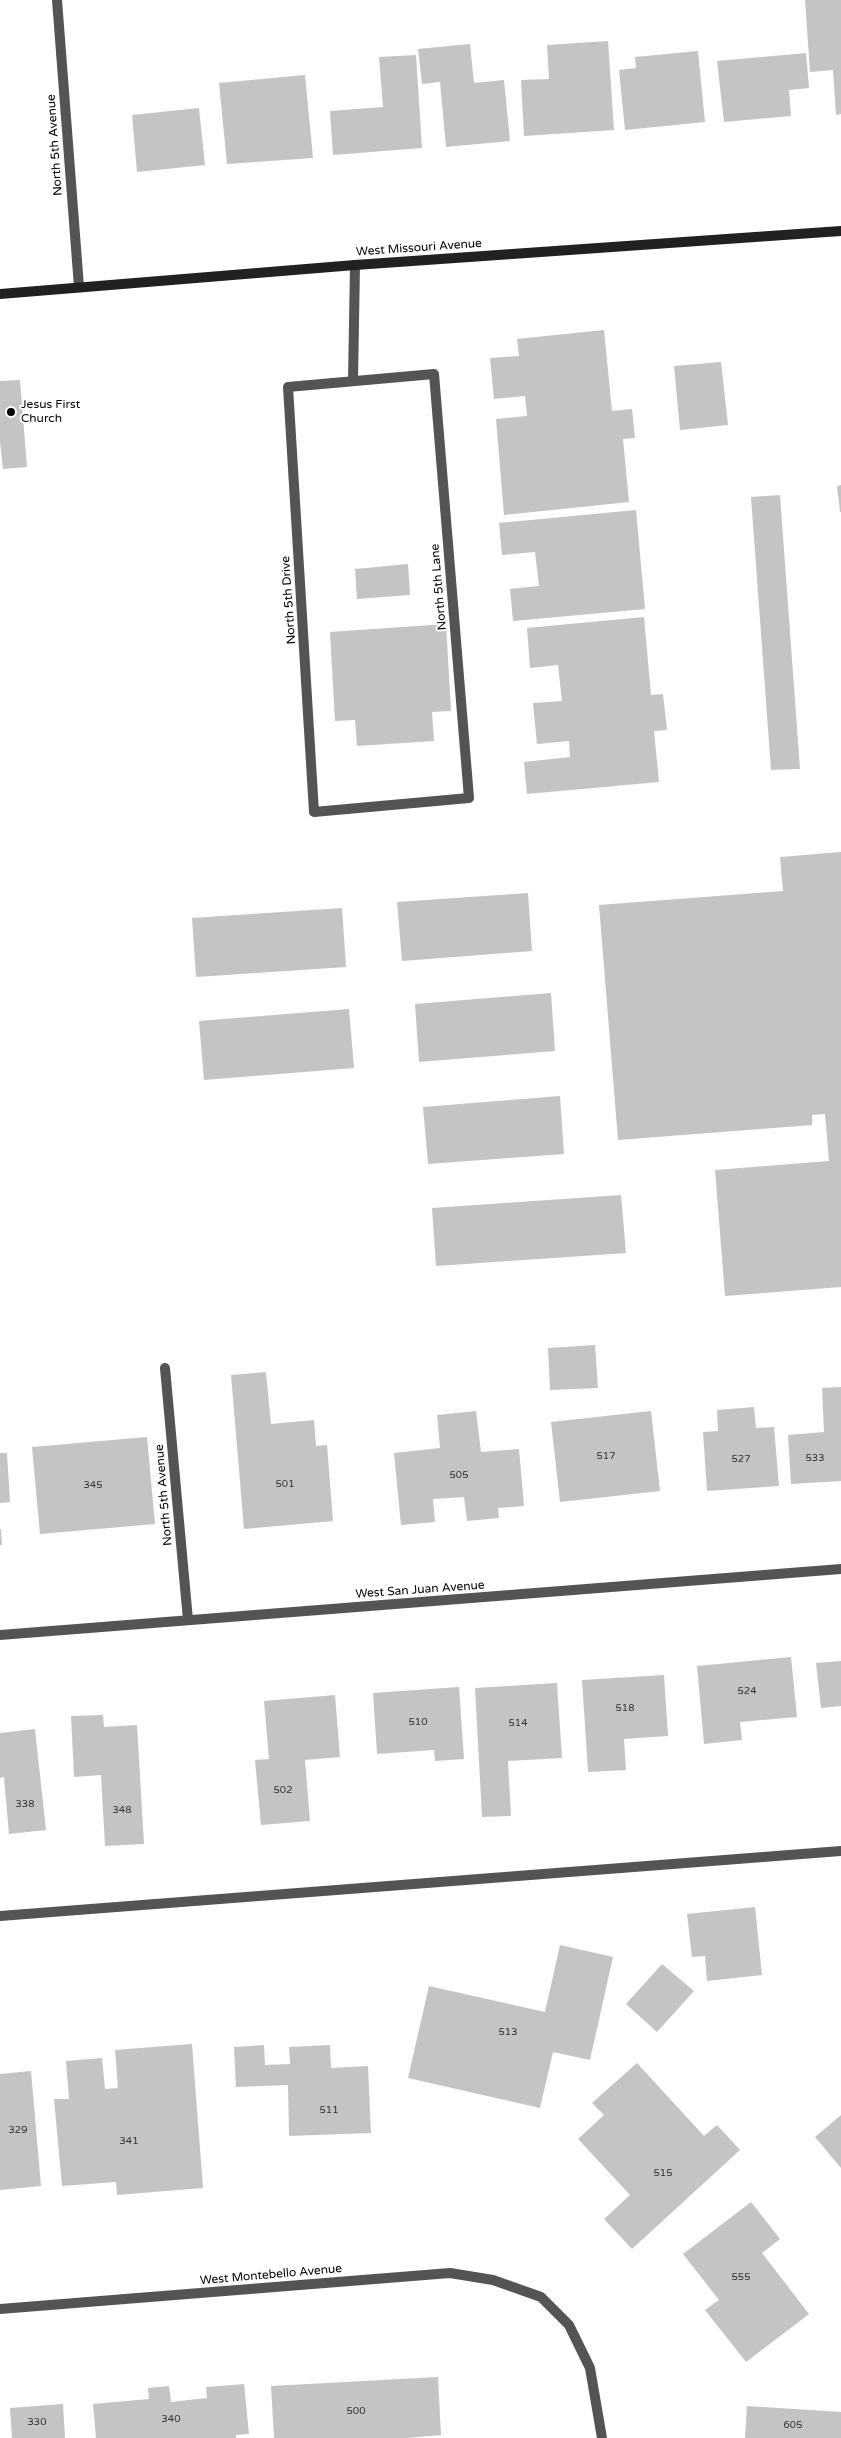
<!DOCTYPE html>
<html>
<head>
<meta charset="utf-8">
<style>
	body { margin:0 }
	canvas { display:block; background:#fff }
</style>
</head>
<body>
<canvas width="841" height="2438"></canvas>
<script>
const c = document.querySelector('canvas').getContext('2d');
c.lineJoin = 'round';
function fillPath(path, color) {
  c.fillStyle = color;
  c.fill(path, 'evenodd');
}
function poly(rows) {
  const path = new Path2D();
  for (const r of rows) {
    path.moveTo(r[0], r[1]);
    for (let i = 2; i < r.length; i += 2) path.lineTo(r[i], r[i + 1]);
  }
  return path;
}
function strokePath(path, color, width, dash) {
  c.strokeStyle = color;
  c.lineWidth = width;
  c.lineCap = dash ? 'butt' : 'round';
  c.setLineDash(dash || []);
  c.stroke(path);
}
function label(font, color, halo, rows, align = 'center') {
  c.font = font + ' "Varela Round",sans-serif';
  c.lineWidth = 4;
  c.setLineDash([]);
  c.textBaseline = 'middle';
  c.strokeStyle = halo;
  c.fillStyle = color;
  for (const [text, x, y, turn = 0] of rows) {
    c.save();
    c.translate(x, y);
    c.rotate((+turn || 0) * Math.PI / 180);
    c.textAlign = isNaN(turn) ? turn : align;
    if (halo) c.strokeText(text, 0, 0);
    c.fillText(text, 0, 0);
    c.restore();
  }
}
fillPath(poly([
	[805,0,841,0,841,114,836,115,833,70,810,72],
	[608,41,614,130,524,136,521,80,549,79,547,45],
	[470,44,474,83,504,80,510,141,446,147,440,82,422,84,418,49],
	[698,51,705,122,625,130,619,70,636,68,635,57],
	[806,53,809,88,789,90,791,116,724,122,717,61],
	[416,55,422,148,333,155,330,111,383,107,379,57],
	[305,75,313,158,227,164,219,83],
	[199,108,205,165,137,172,132,115],
	[604,330,612,411,632,409,635,438,623,439,629,502,504,515,496,419,527,416,525,396,494,399,490,358,519,356,517,339],
	[721,362,728,425,680,430,674,366],
	[20,380,27,467,3,469,0,442,0,381],
	[841,485,841,512,840,512,837,486],
	[780,495,800,769,771,770,751,497],
	[636,510,645,609,513,621,510,589,539,586,535,552,502,555,499,523],
	[408,564,410,595,357,599,355,569],
	[644,617,651,695,663,694,667,730,654,731,659,782,527,794,524,762,570,757,569,741,537,744,533,703,562,701,558,665,530,668,527,628],
	[446,624,451,711,432,712,434,741,357,746,355,720,335,721,330,632],
	[841,852,841,1287,725,1296,715,1170,829,1161,825,1114,812,1115,812,1125,618,1140,599,905,783,891,780,857],
	[528,893,532,951,402,961,397,902],
	[342,908,346,967,196,977,192,918],
	[551,993,555,1051,419,1062,415,1004],
	[349,1009,354,1068,204,1080,199,1021],
	[560,1096,564,1154,428,1164,423,1107],
	[621,1195,626,1253,436,1266,432,1208],
	[595,1345,598,1388,550,1390,548,1348],
	[266,1372,271,1424,314,1420,316,1446,327,1445,333,1521,244,1529,231,1375],
	[841,1387,841,1481,791,1484,788,1435,824,1432,822,1388],
	[754,1407,756,1428,774,1427,779,1486,707,1491,703,1432,718,1431,717,1410],
	[476,1411,481,1452,519,1449,524,1506,498,1508,499,1518,467,1521,464,1497,433,1499,435,1522,401,1525,394,1453,440,1448,437,1415],
	[651,1411,660,1491,560,1502,551,1422],
	[147,1437,155,1524,40,1534,32,1447],
	[0,1453,7,1453,10,1502,0,1503],
	[0,1529,1,1529,2,1545,0,1545],
	[791,1657,797,1717,740,1722,742,1740,704,1744,697,1666],
	[841,1661,841,1706,821,1708,816,1663],
	[664,1675,668,1736,624,1739,626,1770,588,1772,582,1680],
	[557,1683,562,1758,508,1761,511,1816,482,1817,475,1688],
	[459,1687,464,1759,435,1761,434,1750,377,1754,373,1693],
	[335,1695,340,1757,305,1760,310,1821,261,1825,255,1760,269,1759,264,1701],
	[103,1715,104,1727,137,1725,144,1844,105,1846,101,1775,74,1777,71,1716],
	[35,1729,46,1830,9,1834,4,1777,0,1778,0,1733],
	[755,1907,762,1975,707,1981,705,1956,692,1957,687,1914],
	[560,1945,613,1957,590,2060,553,2052,540,2108,408,2078,429,1986,545,2012],
	[662,1964,694,1991,657,2032,626,2004],
	[192,2044,203,2188,117,2195,116,2182,62,2186,54,2099,69,2099,66,2061,102,2058,105,2089,118,2088,115,2050],
	[264,2045,265,2065,290,2064,289,2047,330,2045,331,2068,368,2066,371,2133,289,2136,288,2085,236,2087,234,2047],
	[637,2063,704,2136,717,2125,740,2150,632,2249,604,2219,630,2195,578,2139,604,2115,592,2103],
	[31,2071,41,2186,0,2190,0,2074],
	[841,2115,841,2168,815,2137],
	[751,2202,780,2239,762,2253,809,2314,746,2362,705,2310,719,2300,683,2254],
	[438,2377,441,2435,406,2438,274,2438,271,2386],
	[244,2384,249,2434,236,2435,236,2438,96,2438,93,2404,149,2399,148,2388,169,2386,171,2402,207,2398,206,2387],
	[63,2404,65,2438,12,2438,10,2408],
	[747,2406,841,2412,841,2438,745,2438]
]), '#c4c4c4');
strokePath(poly([
	[434,374,469,798,314,812,288,387,434,374],
	[353,381,355,265],
	[0,1916,841,1851]
]), '#545454', 10);
strokePath(poly([
	[57,0,79,287],
	[165,1368,188,1620],
	[0,1635,841,1569],
	[0,2309,450,2273,493,2280,541,2297,569,2325,590,2368,602,2438]
]), '#545454', 10);
strokePath(poly([
	[0,294,355,265,841,231]
]), '#212121', 10);
for (const [x, y, r, color] of [
	[11,412,5,"#000"]
]) {
  const dot = new Path2D();
  dot.arc(x, y, r, 0, 2 * Math.PI);
  c.fillStyle = color;
  c.fill(dot);
  strokePath(dot, '#fff', 2);
}
label('10px', '#313131', null, [
	["517",606,1456],
	["533",815,1458],
	["527",741,1459],
	["505",459,1475],
	["501",285,1484],
	["345",93,1485],
	["524",747,1691],
	["518",625,1708],
	["510",418,1722],
	["514",518,1723],
	["502",283,1790],
	["338",25,1804],
	["348",122,1810],
	["513",508,2032],
	["511",329,2110],
	["329",18,2130],
	["341",129,2141],
	["515",663,2173],
	["555",741,2277],
	["500",356,2411],
	["340",171,2419],
	["330",37,2422],
	["605",793,2425]
]);
label('12px', '#000', '#fff', [
	["North 5th Avenue",55,145,-94],
	["West Missouri Avenue",419,248,-4],
	["North 5th Lane",439,587,-95],
	["North 5th Drive",289,600,-94],
	["North 5th Avenue",164,1495,-95],
	["West San Juan Avenue",420,1590,-4],
	["West Montebello Avenue",271,2275,-5]
]);
label('12px', '#000', '#fff', [
	["Jesus First",21,405],
	["Church",21,419]
], 'left');
</script>
</body>
</html>
